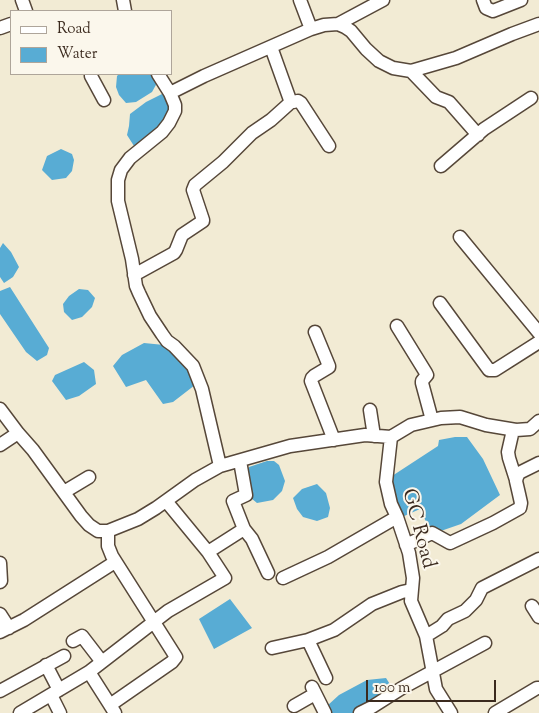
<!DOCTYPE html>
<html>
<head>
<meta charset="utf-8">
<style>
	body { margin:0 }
	#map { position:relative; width:539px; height:713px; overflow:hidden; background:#f2ebd4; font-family:"Sorts Mill Goudy",serif }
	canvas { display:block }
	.legend { position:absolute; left:10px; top:10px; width:162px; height:65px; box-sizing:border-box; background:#fbf7ec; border:1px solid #aea59a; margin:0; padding:6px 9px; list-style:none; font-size:15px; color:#3b2a1e }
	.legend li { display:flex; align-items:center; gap:10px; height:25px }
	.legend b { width:25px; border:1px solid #aea59a }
	.scale { position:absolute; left:366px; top:680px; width:130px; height:22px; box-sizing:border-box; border:2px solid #3b2a1e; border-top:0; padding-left:6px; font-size:15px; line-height:18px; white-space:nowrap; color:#3b2a1e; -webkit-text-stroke:4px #fbf7ec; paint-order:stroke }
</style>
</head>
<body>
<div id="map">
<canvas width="539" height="713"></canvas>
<ul class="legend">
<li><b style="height:6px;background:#fff"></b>Road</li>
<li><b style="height:14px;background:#58acd4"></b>Water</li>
</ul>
<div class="scale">100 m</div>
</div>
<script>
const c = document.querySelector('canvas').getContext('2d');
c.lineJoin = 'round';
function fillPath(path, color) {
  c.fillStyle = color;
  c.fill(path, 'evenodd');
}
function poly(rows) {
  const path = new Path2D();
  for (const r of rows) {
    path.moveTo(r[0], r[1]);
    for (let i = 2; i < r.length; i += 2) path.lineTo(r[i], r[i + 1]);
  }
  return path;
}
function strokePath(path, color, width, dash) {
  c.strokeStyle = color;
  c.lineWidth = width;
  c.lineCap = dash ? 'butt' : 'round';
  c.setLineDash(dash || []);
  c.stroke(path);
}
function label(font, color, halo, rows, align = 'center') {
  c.font = font + ' "Sorts Mill Goudy",serif';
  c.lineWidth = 4;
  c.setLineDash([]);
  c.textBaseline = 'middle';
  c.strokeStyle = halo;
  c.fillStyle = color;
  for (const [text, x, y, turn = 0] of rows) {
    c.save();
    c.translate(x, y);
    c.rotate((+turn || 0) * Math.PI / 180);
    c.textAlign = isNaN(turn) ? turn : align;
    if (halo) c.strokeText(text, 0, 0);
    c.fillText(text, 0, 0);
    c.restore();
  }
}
fillPath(poly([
	[119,74,153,74,157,83,152,92,136,102,126,103,119,95,116,87,117,76],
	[162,94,171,97,174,109,145,145,134,146,127,135,129,126,130,114,146,102],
	[61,149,72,154,74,160,72,171,66,178,52,180,42,170,47,156],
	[3,243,11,252,19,267,13,277,4,283,0,277,0,248],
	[10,287,49,348,47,355,37,361,26,352,0,314,0,291],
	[79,289,88,290,95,298,92,307,82,317,72,320,64,312,63,304,69,296],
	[144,343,164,345,187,368,195,385,173,402,163,404,146,380,126,387,113,366,122,355],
	[84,362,94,370,96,384,79,396,66,400,52,381,55,375],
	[455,437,467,437,483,459,500,495,461,524,435,533,429,528,420,509,402,517,397,513,389,478,438,446,439,440],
	[267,461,274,461,279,465,285,481,282,491,273,500,257,503,251,498,245,475,249,467],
	[317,484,326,493,330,508,328,517,317,521,303,517,297,509,293,498,302,489],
	[230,599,252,628,214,649,199,619],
	[386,678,393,689,380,700,354,713,328,713,327,706,339,695,367,680]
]), '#58acd4');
const minor = poly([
	[22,0,26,11],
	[123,0,125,11],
	[300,0,311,29],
	[483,0,486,8,493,11,521,0],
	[338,24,383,0],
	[0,28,11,24],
	[271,47,290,100,293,102,298,101,301,103,329,146],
	[411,71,436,97,449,102,478,135],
	[91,74,91,76,104,100],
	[158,74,170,93,175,105,175,111,169,123,162,132,130,158,121,170,118,180,118,201,132,259,136,286,139,293,150,316,162,334,167,341,174,346,193,366,202,389,220,466],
	[170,93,204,76,311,29,324,25,338,24,345,27,351,31,366,49,379,61,393,68,411,71,456,58,512,34,539,24],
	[441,166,484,129,531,98],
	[460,237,539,333],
	[134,275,174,253,176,250,182,235,203,221,203,220,193,190,195,185,223,162,252,133,271,120,291,102],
	[440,303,489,370,495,370,539,342],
	[397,326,426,373,427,375,422,381,422,383,432,420],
	[315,332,329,366,329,367,314,376,312,378,311,381,334,440],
	[0,409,18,433,33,450,81,516,89,525,98,531,108,531,138,519,156,508,195,480,220,466,290,446,365,435,391,437,411,425,441,418,460,417,486,425,516,430,530,429,539,421],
	[370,410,374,436],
	[513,430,508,452,509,458,516,480],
	[391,437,386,482,391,504,397,517,409,553,413,578,411,601,426,636,436,689,451,713],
	[0,445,18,433],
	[64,492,89,477],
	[166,501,208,552],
	[244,529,252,539,268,573],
	[108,531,108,546,112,556,176,657,172,662,110,705,115,713],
	[406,545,432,533,450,543,493,523,520,508,521,503,519,494,516,481,517,477,519,473,539,463],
	[0,563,1,581,0,582],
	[283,578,328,557,397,517],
	[532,606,539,617],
	[0,614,9,628],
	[0,632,24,620,115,562],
	[426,636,442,626,448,619,465,611,476,600,482,588,539,559],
	[308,640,326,678],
	[73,641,82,636,102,662],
	[272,648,308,640,334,630,372,604,402,592,411,590],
	[46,665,59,690],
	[89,672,110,705],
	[312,687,325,713],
	[0,691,64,656],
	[51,695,60,713],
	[294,706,315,694],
	[20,713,89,672,168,611,225,578,208,552,244,529,233,501,246,495,240,461],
	[360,713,372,707,402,688,485,643],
	[495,713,537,688,539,688]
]);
strokePath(minor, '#564739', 15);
strokePath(minor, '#fff', 12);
label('20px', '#3b2a1e', '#fbf7ec', [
	["GC Road",417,529,75]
]);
</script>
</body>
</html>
